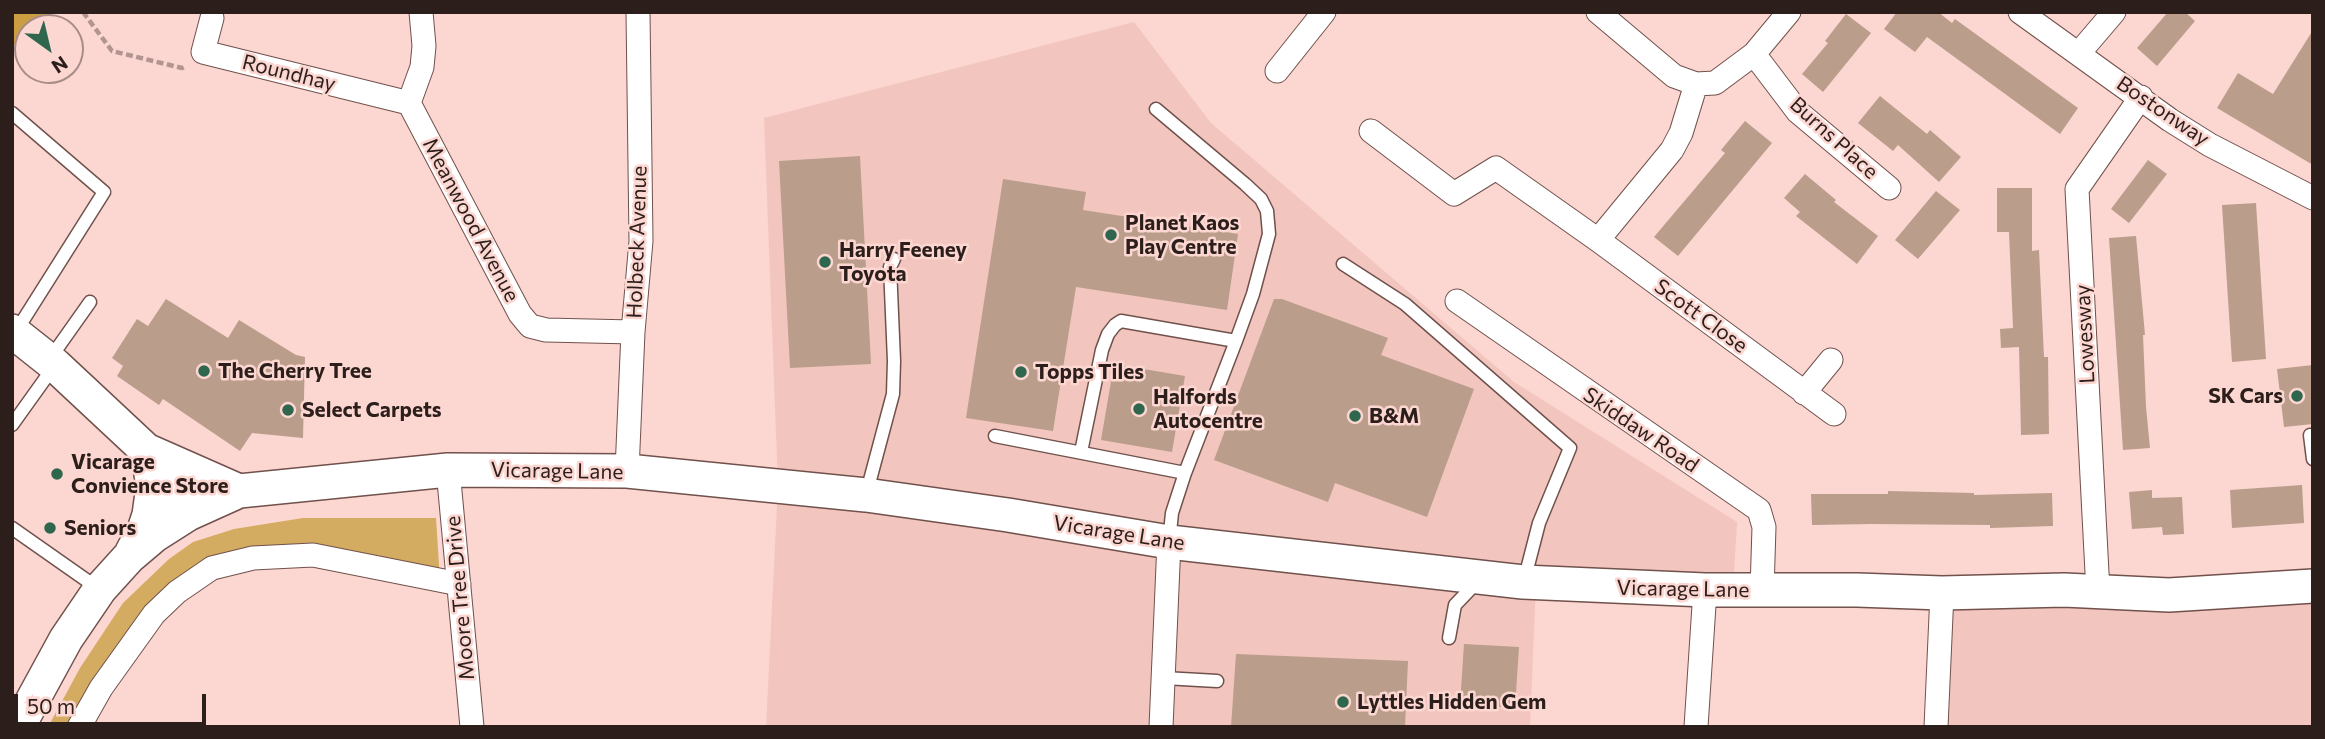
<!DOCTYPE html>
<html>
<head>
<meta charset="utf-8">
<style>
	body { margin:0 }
	#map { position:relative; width:2325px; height:739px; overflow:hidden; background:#fcd6d0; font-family:Commissioner,sans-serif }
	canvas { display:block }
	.frame { position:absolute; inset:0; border:14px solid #2b1e1b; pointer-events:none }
	.north { position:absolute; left:14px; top:14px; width:70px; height:70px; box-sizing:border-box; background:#fcd6d0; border:2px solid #a88c88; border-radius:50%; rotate:146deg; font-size:19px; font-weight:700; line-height:28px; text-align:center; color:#2b1e1b }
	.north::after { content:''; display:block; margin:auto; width:24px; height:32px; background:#2f664e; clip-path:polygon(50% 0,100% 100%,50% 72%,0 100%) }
	.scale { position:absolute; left:14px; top:694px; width:192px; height:32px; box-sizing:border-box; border:4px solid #2b1e1b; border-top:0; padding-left:9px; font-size:21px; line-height:24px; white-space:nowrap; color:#2b1e1b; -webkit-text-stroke:5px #fcd6d0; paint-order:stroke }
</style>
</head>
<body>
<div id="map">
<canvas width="2325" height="739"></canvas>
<div class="frame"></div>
<div class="north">N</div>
<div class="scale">50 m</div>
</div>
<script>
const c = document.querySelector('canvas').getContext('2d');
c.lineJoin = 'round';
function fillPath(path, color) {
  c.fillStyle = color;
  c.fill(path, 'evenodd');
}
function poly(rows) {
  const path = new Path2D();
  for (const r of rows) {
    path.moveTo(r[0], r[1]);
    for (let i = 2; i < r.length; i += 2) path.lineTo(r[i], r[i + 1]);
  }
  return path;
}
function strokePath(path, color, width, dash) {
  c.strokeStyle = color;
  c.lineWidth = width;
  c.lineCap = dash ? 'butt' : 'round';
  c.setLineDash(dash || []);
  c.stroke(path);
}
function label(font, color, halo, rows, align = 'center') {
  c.font = font + ' Commissioner,sans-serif';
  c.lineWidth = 5;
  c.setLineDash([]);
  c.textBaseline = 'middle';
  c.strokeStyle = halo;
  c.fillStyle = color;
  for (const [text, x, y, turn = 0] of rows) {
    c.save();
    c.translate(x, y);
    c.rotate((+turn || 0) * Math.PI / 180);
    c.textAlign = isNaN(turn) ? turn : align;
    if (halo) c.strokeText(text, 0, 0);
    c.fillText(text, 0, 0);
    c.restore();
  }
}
fillPath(poly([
	[1134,22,1211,123,1514,382,1737,522,1733,590,1536,583,1530,727,766,727,778,486,764,118],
	[2313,586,2313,727,1936,727,1942,593]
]), '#f2c6be');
fillPath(poly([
	[303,518,436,518,440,581,313,555,194,579,79,727,48,727,80,668,123,603,169,559,193,542,234,529]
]), '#d4ac61');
fillPath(poly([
	[12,12,52,12,33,28,28,28,28,32,12,47]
]), '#cc9e42');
fillPath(poly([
	[1897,12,1938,12,1952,23,1955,19,2078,108,2060,134,1927,37,1915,52,1884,29],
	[2168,12,2185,12,2195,21,2157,66,2137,48],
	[1846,14,1871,33,1823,92,1802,74,1828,43,1825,41],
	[2313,30,2313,165,2217,108,2238,73,2273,94],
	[1880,96,1927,134,1930,130,1961,157,1939,182,1898,145,1893,151,1858,123],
	[1745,121,1772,143,1678,256,1654,237,1725,153,1721,150],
	[860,156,871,364,790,368,779,161],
	[2148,160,2167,174,2129,223,2111,209],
	[1805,174,1836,200,1834,202,1878,236,1857,264,1796,216,1800,212,1784,198],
	[1003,179,1086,192,1083,210,1238,234,1227,310,1076,287,1053,431,966,418],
	[1997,188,2032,188,2032,251,2039,250,2044,357,2048,357,2049,434,2021,435,2019,347,2001,348,2000,329,2013,328,2009,232,1997,232],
	[1936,191,1960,210,1918,259,1895,240],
	[2256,203,2266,359,2232,362,2222,205],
	[2136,236,2145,335,2143,335,2146,407,2150,448,2123,450,2109,238],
	[166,299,228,338,239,320,296,355,305,357,303,438,252,433,240,451,163,399,159,405,117,376,123,366,112,358,137,319,148,326],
	[1274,299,1282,299,1388,338,1381,355,1474,389,1427,517,1335,483,1328,502,1214,460],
	[1114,364,1185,376,1172,452,1101,440],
	[2313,365,2313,424,2284,427,2277,369],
	[2302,485,2304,523,2232,528,2230,490],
	[2152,490,2152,498,2182,497,2184,534,2163,535,2162,527,2132,529,2129,492],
	[1888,491,1974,493,1974,495,2052,493,2053,526,1990,528,1990,525,1871,524,1812,525,1811,494,1888,494],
	[1464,644,1519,647,1515,708,1460,704],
	[1236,654,1408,661,1405,727,1231,727]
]), '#ba9d8b');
const lane = poly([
	[1156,109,1245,184,1261,199,1267,211,1269,234,1253,294,1236,341,1185,473,1172,513,1169,542],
	[12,113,104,192,15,333],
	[1343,264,1405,304,1570,448,1539,523,1524,581],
	[49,360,90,302],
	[12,425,55,365],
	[2310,435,2313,459],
	[995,436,1185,473],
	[1081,452,1102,350,1108,334,1115,325,1121,321,1236,341],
	[866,495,893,394,894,361,890,267,894,259],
	[12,528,99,589],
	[1449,638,1455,605,1476,583],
	[1164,678,1217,681]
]);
const street = poly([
	[421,12,424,46,422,67,409,103,520,314,530,326,546,330,633,332],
	[1598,12,1674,76,1696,84,1715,83,1754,54,1789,12],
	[2020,12,2170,120,2210,145,2313,198],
	[212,18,203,52,409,103],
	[2079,53,2114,12],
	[1754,54,1798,112,1889,188],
	[1277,71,1324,12],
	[1371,131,1454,194,1496,168,1598,240,1834,414],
	[1598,240,1672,150,1681,133,1696,84],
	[1457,301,1759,510,1764,527,1762,590],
	[1804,393,1831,360],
	[448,470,472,727],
	[627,471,633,332,641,241,638,12],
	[2098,592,2077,189,2141,97],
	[79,727,101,688,154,614,177,592,212,568,253,558,313,555,459,584],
	[1161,727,1169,542],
	[1696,727,1705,590],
	[1936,727,1942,593]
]);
const secondary = poly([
	[12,331,55,365,146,450,188,514],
	[146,450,239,491],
	[132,552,144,530,149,515,153,486,148,456],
	[18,727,66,639,100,589,129,557,155,535,188,514,239,491,448,470,627,471,866,495,1008,515,1169,542,1523,582,1705,590,1857,590,1942,593,2064,590,2169,595,2313,586]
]);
strokePath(lane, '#70514c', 15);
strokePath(street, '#70514c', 25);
strokePath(secondary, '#70514c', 36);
strokePath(poly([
	[83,12,112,51,182,68,186,66]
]), '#b29590', 4.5, [7, 3.5]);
strokePath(lane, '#fff', 12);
strokePath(street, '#fff', 23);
strokePath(secondary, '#fff', 33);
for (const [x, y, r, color] of [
	[1111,235,7,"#2f664e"],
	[825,262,7,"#2f664e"],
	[204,371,7,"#2f664e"],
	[1021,372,7,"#2f664e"],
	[2297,396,7,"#2f664e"],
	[1139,409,7,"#2f664e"],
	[288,410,7,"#2f664e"],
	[1355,416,7,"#2f664e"],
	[57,474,7,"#2f664e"],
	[50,528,7,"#2f664e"],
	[1343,702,7,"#2f664e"]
]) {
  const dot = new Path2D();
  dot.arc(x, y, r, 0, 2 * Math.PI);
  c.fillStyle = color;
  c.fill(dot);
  strokePath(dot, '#fcd6d0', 2.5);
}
label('21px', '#2b1e1b', '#fcd6d0', [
	["Roundhay",289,73,14],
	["Bostonway",2163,111,34],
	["Burns Place",1834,138,42],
	["Meanwood Avenue",471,220,62],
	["Holbeck Avenue",637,242,-88],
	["Scott Close",1701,316,36],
	["Lowesway",2085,334,-93],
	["Skiddaw Road",1641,430,34],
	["Vicarage Lane",557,471,1],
	["Vicarage Lane",1119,533,9],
	["Vicarage Lane",1683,589,1],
	["Moore Tree Drive",460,598,-95]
]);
label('bold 21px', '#2b1e1b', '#fcd6d0', [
	["Planet Kaos",1125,223],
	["Play Centre",1125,247],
	["Harry Feeney",839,250],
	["Toyota",839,274],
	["The Cherry Tree",218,371],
	["Topps Tiles",1035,372],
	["SK Cars",2283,396,"right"],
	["Halfords",1153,397],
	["Autocentre",1153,421],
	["Select Carpets",302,410],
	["B&M",1369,416],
	["Vicarage",71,462],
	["Convience Store",71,486],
	["Seniors",64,528],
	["Lyttles Hidden Gem",1357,702]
], 'left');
</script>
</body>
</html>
